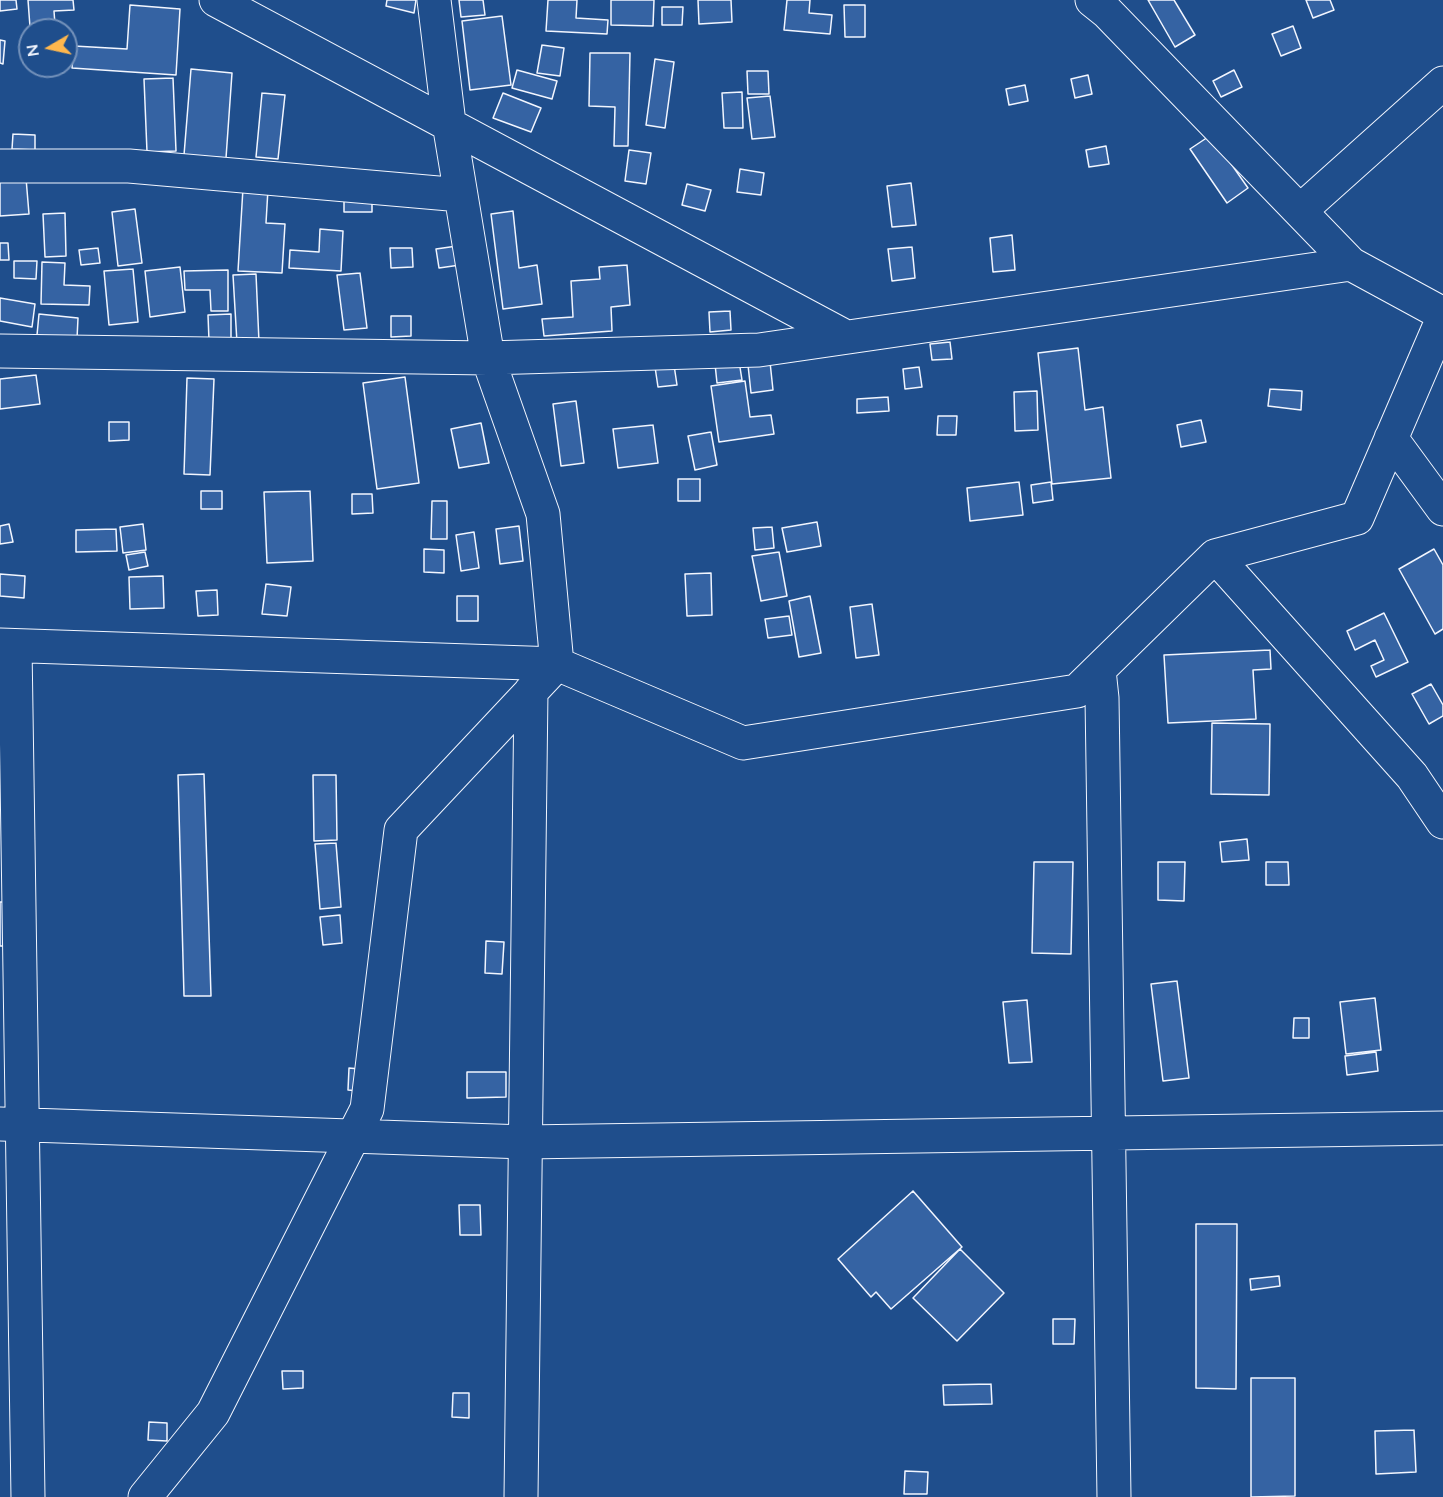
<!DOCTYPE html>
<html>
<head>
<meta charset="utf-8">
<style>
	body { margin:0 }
	#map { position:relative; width:1443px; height:1497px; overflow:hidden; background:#1f4e8c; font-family:Lato,sans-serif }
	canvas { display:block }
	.north { position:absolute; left:18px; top:18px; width:60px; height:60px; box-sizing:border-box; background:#1f4e8c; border:2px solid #7391ba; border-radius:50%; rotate:261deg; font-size:16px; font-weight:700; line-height:24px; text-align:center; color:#f2f6ff }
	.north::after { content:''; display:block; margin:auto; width:21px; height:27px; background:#ffb74d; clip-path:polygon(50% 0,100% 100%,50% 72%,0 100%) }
</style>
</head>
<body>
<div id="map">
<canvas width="1443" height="1497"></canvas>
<div class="north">N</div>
</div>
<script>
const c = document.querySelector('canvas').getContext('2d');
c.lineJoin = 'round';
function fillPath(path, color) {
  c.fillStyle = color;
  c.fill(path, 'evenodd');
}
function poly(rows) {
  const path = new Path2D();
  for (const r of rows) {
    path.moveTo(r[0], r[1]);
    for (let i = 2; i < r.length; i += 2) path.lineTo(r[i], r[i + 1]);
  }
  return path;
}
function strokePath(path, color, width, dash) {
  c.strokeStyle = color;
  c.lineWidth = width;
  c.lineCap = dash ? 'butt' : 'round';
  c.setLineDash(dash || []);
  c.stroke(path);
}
const building = poly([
	[0,0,16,0,17,9,0,11,0,0],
	[28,0,73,0,74,10,54,11,55,25,30,27,28,0],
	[387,0,416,0,414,13,386,6,387,0],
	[459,0,483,0,485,15,461,17,459,0],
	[548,0,577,0,576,18,608,20,607,34,546,31,548,0],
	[611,0,654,0,653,26,611,25,611,0],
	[698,0,731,0,732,22,699,24,698,0],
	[787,0,810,0,809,13,832,15,830,34,784,30,787,0],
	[1148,0,1174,0,1195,35,1175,47,1148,0],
	[1306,0,1330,0,1334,10,1313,18,1306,0],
	[130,5,180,9,176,75,72,68,74,46,127,49,130,5],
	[844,5,865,5,865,37,845,37,844,5],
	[662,7,683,7,682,25,662,25,662,7],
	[502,16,511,85,470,90,462,21,502,16],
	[1293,26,1301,48,1281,56,1272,34,1293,26],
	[0,40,5,41,3,64,0,63,0,40],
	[542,45,564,48,560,76,537,73,542,45],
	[590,53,630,53,628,146,614,146,615,107,589,106,590,53],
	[655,59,674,62,665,128,646,125,655,59],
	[191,69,232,73,226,158,184,155,191,69],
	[517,70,557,81,552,99,512,88,517,70],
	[1234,70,1242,87,1221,97,1213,81,1234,70],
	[747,71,768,71,769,94,748,94,747,71],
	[1088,75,1092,94,1075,98,1071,79,1088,75],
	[173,78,176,151,147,152,144,79,173,78],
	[1025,85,1028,101,1009,105,1006,89,1025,85],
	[742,92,743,128,724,128,722,93,742,92],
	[262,93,285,95,278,159,256,157,262,93],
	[503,93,541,108,531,132,493,118,503,93],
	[770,96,775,137,752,139,747,98,770,96],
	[13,134,35,135,35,150,12,149,13,134],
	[1211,135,1248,188,1227,203,1190,149,1211,135],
	[1106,146,1109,164,1089,167,1086,150,1106,146],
	[629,150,651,153,646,184,625,181,629,150],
	[740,169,764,173,761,195,737,192,740,169],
	[26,178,29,214,0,216,0,180,26,178],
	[911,183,916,225,892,227,887,186,911,183],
	[687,184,711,190,705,211,682,205,687,184],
	[243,188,268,189,266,223,285,224,282,273,238,271,243,188],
	[344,193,372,193,372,212,344,212,344,193],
	[135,209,142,263,118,266,112,212,135,209],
	[513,211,519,268,537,265,542,304,503,309,491,214,513,211],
	[65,213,66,256,45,257,43,214,65,213],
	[320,229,343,231,341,271,289,268,290,250,319,252,320,229],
	[1012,235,1015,270,993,272,990,238,1012,235],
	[0,243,8,243,9,260,0,260,0,243],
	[464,245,467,264,439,268,436,249,464,245],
	[912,247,915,278,892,281,888,249,912,247],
	[98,248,100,263,81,265,79,250,98,248],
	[390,248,412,248,413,267,391,268,390,248],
	[14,261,37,261,36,279,14,278,14,261],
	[42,262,65,263,64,285,90,286,89,305,41,304,42,262],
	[627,265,630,305,611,307,612,331,544,336,542,319,573,317,571,281,600,279,599,267,627,265],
	[180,267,185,312,150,317,145,271,180,267],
	[133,269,138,322,109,325,104,271,133,269],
	[228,270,228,311,211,311,210,290,185,290,184,271,228,270],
	[360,273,367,328,344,330,337,275,360,273],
	[256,274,259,342,237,343,233,275,256,274],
	[0,298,35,304,32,327,0,321,0,298],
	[730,311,731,330,710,332,709,312,730,311],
	[39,314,78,318,77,339,37,335,39,314],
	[231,314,231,341,209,341,208,315,231,314],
	[391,316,411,316,411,336,391,337,391,316],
	[950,342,952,359,932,360,930,344,950,342],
	[1078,348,1085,410,1103,407,1111,478,1052,484,1038,353,1078,348],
	[739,361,742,380,717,383,715,364,739,361],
	[770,362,773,390,751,393,748,365,770,362],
	[674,365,677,385,658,387,655,367,674,365],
	[919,367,922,387,905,389,903,369,919,367],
	[36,375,40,404,0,409,0,379,36,375],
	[405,377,419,483,377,489,363,383,405,377],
	[187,378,214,379,210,475,184,474,187,378],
	[745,381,750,417,771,415,774,434,719,442,711,386,745,381],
	[1270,389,1302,391,1301,410,1268,406,1270,389],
	[1037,391,1038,430,1015,431,1014,392,1037,391],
	[888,397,889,411,857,413,857,399,888,397],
	[576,401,584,463,561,466,553,404,576,401],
	[938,416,957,416,956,435,937,435,938,416],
	[1201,420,1206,442,1181,447,1177,425,1201,420],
	[109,422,129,422,129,440,109,441,109,422],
	[481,423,489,463,459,468,451,429,481,423],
	[653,425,658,463,618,468,613,429,653,425],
	[711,432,717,465,695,470,688,436,711,432],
	[678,479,700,479,700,501,678,501,678,479],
	[1019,482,1023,515,970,521,967,488,1019,482],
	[1051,482,1053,500,1033,503,1031,485,1051,482],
	[201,491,222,491,222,509,201,509,201,491],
	[310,491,313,561,267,563,264,492,310,491],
	[352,494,372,494,373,513,352,514,352,494],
	[432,501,447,501,447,539,431,539,432,501],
	[817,522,821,546,787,552,782,528,817,522],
	[9,524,13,542,0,544,0,526,9,524],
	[143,524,146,550,123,553,120,527,143,524],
	[519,526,523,561,500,564,496,529,519,526],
	[772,527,774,548,755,550,753,528,772,527],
	[116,529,117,551,76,552,76,530,116,529],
	[474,532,479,568,461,571,456,535,474,532],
	[424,549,444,550,444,573,424,572,424,549],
	[1434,549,1443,565,1443,629,1435,634,1399,569,1434,549],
	[145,552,148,566,129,570,126,555,145,552],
	[779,552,787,596,761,601,752,556,779,552],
	[711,573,712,615,687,616,685,574,711,573],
	[0,574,25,576,24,598,0,596,0,574],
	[163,576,164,608,130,609,129,577,163,576],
	[266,584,291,587,287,616,262,614,266,584],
	[217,590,218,615,198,616,196,591,217,590],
	[457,596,478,596,478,621,457,621,457,596],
	[810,596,821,653,799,657,789,601,810,596],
	[872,604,879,655,856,658,850,607,872,604],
	[1384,613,1408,662,1376,677,1371,666,1384,660,1375,640,1355,650,1347,631,1384,613],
	[789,616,792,635,768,638,765,619,789,616],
	[1270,650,1271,669,1253,670,1256,719,1168,723,1164,655,1270,650],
	[1431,684,1443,705,1443,716,1429,724,1412,694,1431,684],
	[1212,723,1270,724,1269,795,1211,794,1212,723],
	[204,774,211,996,184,996,178,775,204,774],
	[313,775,336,775,337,840,314,841,313,775],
	[1247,839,1249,860,1222,862,1220,842,1247,839],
	[336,843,341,907,320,909,315,844,336,843],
	[1034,862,1073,862,1071,954,1032,953,1034,862],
	[1158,862,1185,862,1184,901,1158,900,1158,862],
	[1266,862,1288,862,1289,885,1266,885,1266,862],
	[0,902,4,902,3,946,0,946,0,902],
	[340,915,342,943,323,945,320,917,340,915],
	[486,941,504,942,502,974,485,973,486,941],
	[1177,981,1189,1078,1163,1081,1151,984,1177,981],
	[1375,998,1381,1050,1346,1054,1340,1002,1375,998],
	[1027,1000,1032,1062,1009,1063,1003,1002,1027,1000],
	[1294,1018,1309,1018,1309,1038,1293,1038,1294,1018],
	[1376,1052,1378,1071,1347,1075,1345,1056,1376,1052],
	[349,1068,370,1070,369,1092,348,1090,349,1068],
	[467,1072,506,1072,506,1097,467,1098,467,1072],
	[913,1191,962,1247,891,1309,876,1292,871,1297,838,1259,913,1191],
	[459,1205,480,1205,481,1235,460,1235,459,1205],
	[1196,1224,1237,1224,1236,1389,1196,1388,1196,1224],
	[960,1249,1004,1293,957,1341,913,1298,960,1249],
	[1279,1276,1280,1286,1251,1290,1250,1279,1279,1276],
	[1053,1319,1075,1319,1074,1344,1053,1344,1053,1319],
	[282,1371,303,1371,303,1388,283,1389,282,1371],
	[1251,1378,1295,1378,1295,1496,1251,1497,1251,1378],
	[991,1384,992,1404,944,1405,943,1385,991,1384],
	[453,1393,469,1393,469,1418,452,1417,453,1393],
	[149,1422,167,1423,167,1441,148,1440,149,1422],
	[1414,1430,1416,1472,1376,1474,1375,1431,1414,1430],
	[905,1471,928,1472,927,1494,904,1494,905,1471]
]);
fillPath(building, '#3563a3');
strokePath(building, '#f2f6ff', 1.5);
const minor = poly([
	[216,0,846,337],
	[1092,0,1107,12,1351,264,1443,314],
	[0,166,129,166,461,195],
	[1300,211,1443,83],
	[0,351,488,358,759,350,1351,264],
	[1391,438,1443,509],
	[1215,556,1412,776,1443,822],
	[0,645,557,664,743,743,1077,691,1215,556,1357,518,1443,318],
	[15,646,28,1497],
	[1099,670,1102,698,1114,1497],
	[0,1124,525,1142,1443,1128],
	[145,1497,213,1413,367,1109,401,830,557,664,543,514,488,358,449,123,434,0],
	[521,1497,531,691]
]);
strokePath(minor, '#f2f6ff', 35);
strokePath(minor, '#1f4e8c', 33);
</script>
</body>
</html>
